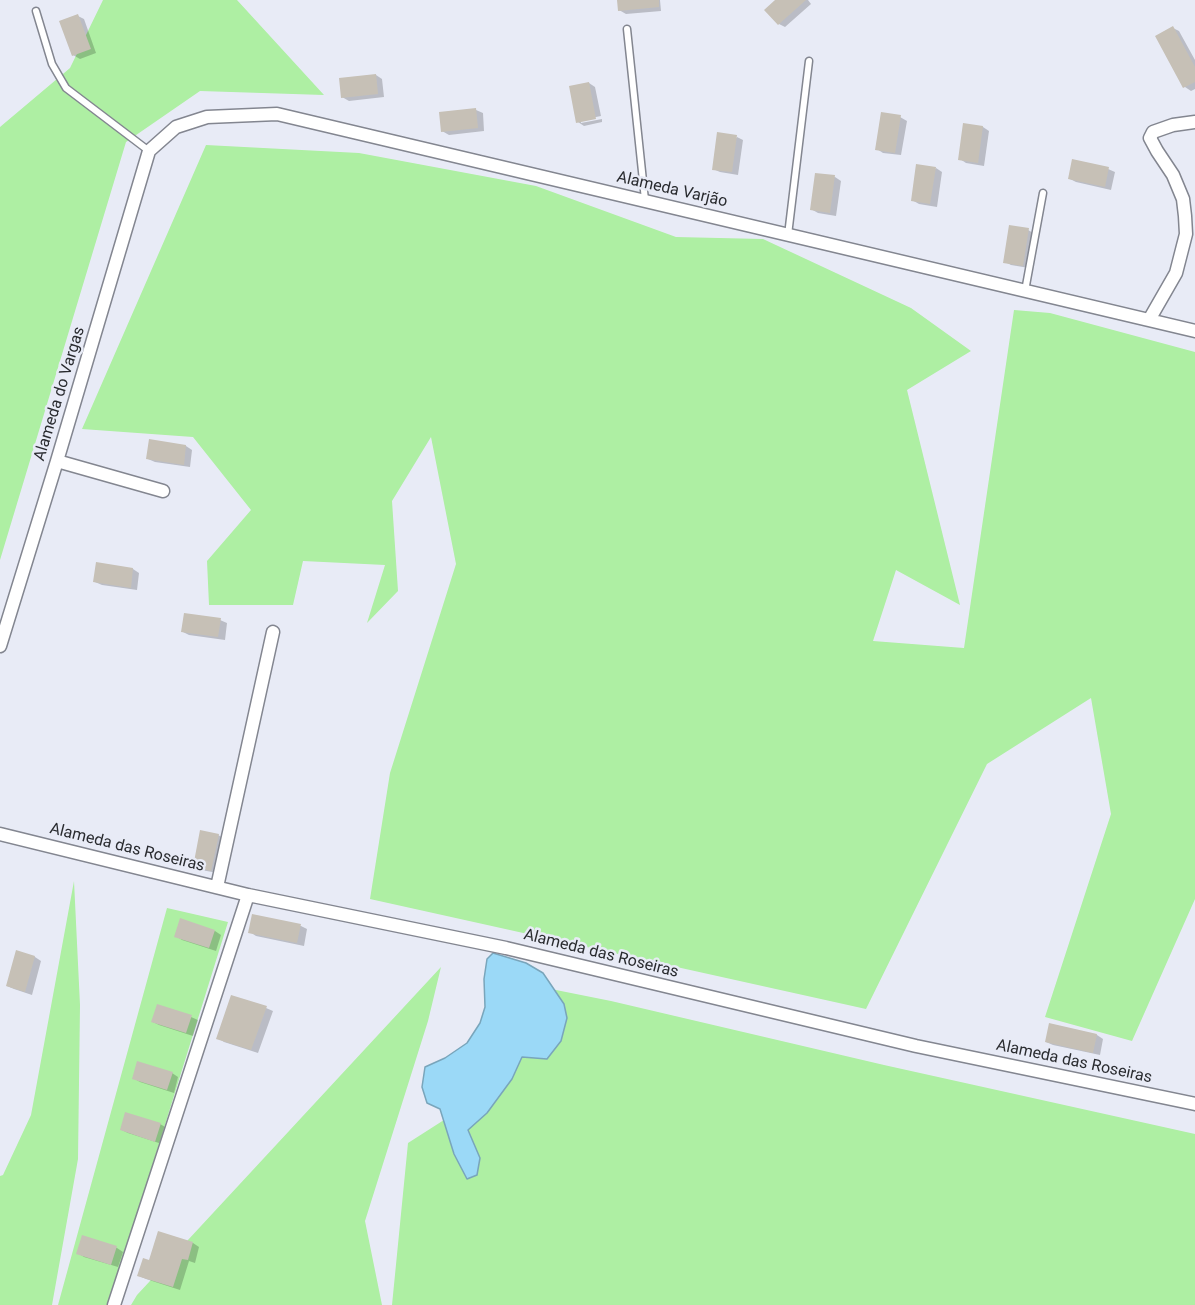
<!DOCTYPE html>
<html>
<head>
<meta charset="utf-8">
<style>
	body { margin:0 }
	canvas { display:block; background:#e8ebf6 }
</style>
</head>
<body>
<canvas width="1195" height="1305"></canvas>
<script>
const c = document.querySelector('canvas').getContext('2d');
c.lineJoin = 'round';
function fillPath(path, color) {
  c.fillStyle = color;
  c.fill(path, 'evenodd');
}
function poly(rows) {
  const path = new Path2D();
  for (const r of rows) {
    path.moveTo(r[0], r[1]);
    for (let i = 2; i < r.length; i += 2) path.lineTo(r[i], r[i + 1]);
  }
  return path;
}
function strokePath(path, color, width, dash) {
  c.strokeStyle = color;
  c.lineWidth = width;
  c.lineCap = dash ? 'butt' : 'round';
  c.setLineDash(dash || []);
  c.stroke(path);
}
function label(font, color, halo, rows, align = 'center') {
  c.font = font + ' Roboto,sans-serif';
  c.lineWidth = 5;
  c.setLineDash([]);
  c.textBaseline = 'middle';
  c.strokeStyle = halo;
  c.fillStyle = color;
  for (const [text, x, y, turn = 0] of rows) {
    c.save();
    c.translate(x, y);
    c.rotate((+turn || 0) * Math.PI / 180);
    c.textAlign = isNaN(turn) ? turn : align;
    if (halo) c.strokeText(text, 0, 0);
    c.fillText(text, 0, 0);
    c.restore();
  }
}
fillPath(poly([
	[103,0,237,0,324,95,200,91,126,142,0,560,0,127,70,68],
	[206,145,359,153,536,186,676,237,763,239,911,308,971,351,907,390,960,605,896,570,873,641,964,648,1014,310,1050,313,1195,352,1195,899,1132,1041,1045,1017,1111,814,1091,698,987,764,866,1009,370,899,390,773,456,564,431,437,392,501,398,591,367,623,385,565,303,561,293,605,209,605,207,561,251,510,193,437,82,429],
	[74,881,80,1005,78,1159,52,1305,0,1305,0,1176,3,1175,31,1115],
	[167,908,228,922,109,1305,58,1305],
	[441,967,428,1021,365,1221,382,1305,131,1305,137,1295],
	[541,987,611,1001,884,1065,1195,1134,1195,1305,392,1305,408,1143,483,1095]
]), '#aeefa3');
const water = poly([
	[493,953,526,963,543,973,564,1004,567,1018,561,1041,547,1059,522,1057,512,1079,487,1113,468,1130,480,1158,477,1175,467,1179,454,1154,440,1109,427,1103,422,1087,425,1067,445,1058,467,1043,480,1023,485,1007,484,979,487,959,493,953]
]);
fillPath(water, '#9bd9f7');
strokePath(water, '#79a5bb', 1.5);
fillPath(poly([
	[618,0,660,0,661,11,626,14,619,10],
	[778,0,808,0,811,4,785,27,779,24],
	[78,16,84,19,96,53,80,59,73,55],
	[1173,28,1179,31,1195,60,1195,89,1191,91,1185,87,1157,36],
	[376,75,382,79,384,97,349,101,342,97],
	[589,83,595,87,601,116,581,120,581,123,602,119,602,122,584,126,578,122],
	[476,110,483,113,484,131,449,135,442,131],
	[900,117,907,121,901,155,883,153,877,149],
	[965,125,983,127,989,131,984,166,966,163,960,159],
	[737,137,743,140,738,175,720,172,713,169],
	[936,168,942,172,937,207,919,204,912,200],
	[1108,169,1115,172,1111,190,1076,182,1070,179],
	[817,174,835,177,841,181,836,216,818,213,811,209],
	[1028,230,1035,234,1029,268,1011,265,1005,262],
	[150,441,186,446,192,450,190,467,155,462,148,459],
	[98,564,133,569,139,573,137,590,102,585,95,582],
	[220,620,227,623,225,640,189,635,183,632],
	[218,835,225,839,218,873,201,870,194,866],
	[301,926,307,929,304,946,256,936,250,932],
	[215,931,221,935,216,951,182,940,176,936],
	[17,952,35,957,41,961,32,995,14,989,7,986],
	[266,1008,273,1011,258,1053,224,1042,218,1038],
	[191,1017,198,1020,193,1036,159,1025,153,1022],
	[1050,1025,1097,1035,1103,1039,1100,1055,1053,1045,1046,1042],
	[172,1073,178,1077,174,1093,140,1082,133,1078],
	[160,1124,167,1128,162,1144,128,1133,122,1130],
	[159,1233,193,1243,199,1247,195,1263,189,1261,180,1290,146,1279,139,1276,150,1262],
	[83,1237,117,1248,123,1252,118,1267,84,1257,78,1253]
]), '#0003');
fillPath(poly([
	[617,0,659,0,659,7,618,11],
	[775,0,806,0,778,25,764,10],
	[78,14,91,49,72,56,59,21],
	[1173,26,1195,67,1195,82,1183,88,1155,36],
	[376,74,378,94,341,98,339,78],
	[589,82,596,119,576,123,569,86],
	[476,108,478,128,441,132,439,112],
	[881,112,901,115,895,153,875,150],
	[963,123,983,126,978,163,958,160],
	[717,132,737,135,732,172,712,170],
	[1072,159,1109,167,1105,187,1068,179],
	[916,164,936,167,930,204,911,201],
	[815,173,835,175,830,213,810,210],
	[1009,225,1029,228,1023,266,1003,263],
	[149,439,186,445,184,465,146,459],
	[96,562,133,568,131,588,93,582],
	[184,613,221,618,218,637,181,632],
	[200,830,219,834,211,871,193,867],
	[252,914,301,924,297,943,248,933],
	[180,918,215,930,209,948,174,937],
	[16,950,35,956,25,992,6,986],
	[231,995,267,1006,251,1050,216,1039],
	[157,1004,192,1015,186,1033,151,1022],
	[1049,1023,1097,1034,1093,1053,1045,1042],
	[137,1061,173,1072,167,1090,132,1079],
	[125,1112,161,1123,155,1142,120,1130],
	[158,1231,193,1242,188,1260,182,1259,173,1287,137,1276,143,1258,149,1260],
	[82,1235,117,1246,111,1265,76,1254]
]), '#c6c0b6');
const service = poly([
	[36,11,52,64,66,88,149,151],
	[627,29,645,200],
	[788,235,809,61],
	[1025,291,1043,193]
]);
const minor = poly([
	[1149,320,1176,273,1186,234,1185,216,1183,199,1173,175,1157,151,1150,138,1153,132,1173,125,1195,122],
	[57,461,163,491],
	[0,646,57,461,149,151,176,127,207,117,277,114,1195,331],
	[0,834,248,895,506,948,916,1046,1195,1104],
	[217,887,273,632],
	[114,1305,248,895]
]);
strokePath(service, '#838690', 9);
strokePath(minor, '#838690', 15);
strokePath(service, '#fff', 6);
strokePath(minor, '#fff', 12);
label('16px', '#292b2f', '#e8ebf6', [
	["Alameda Varjão",672,190,13],
	["Alameda do Vargas",60,394,-73],
	["Alameda das Roseiras",127,848,14],
	["Alameda das Roseiras",601,954,14],
	["Alameda das Roseiras",1074,1062,12]
]);
</script>
</body>
</html>
